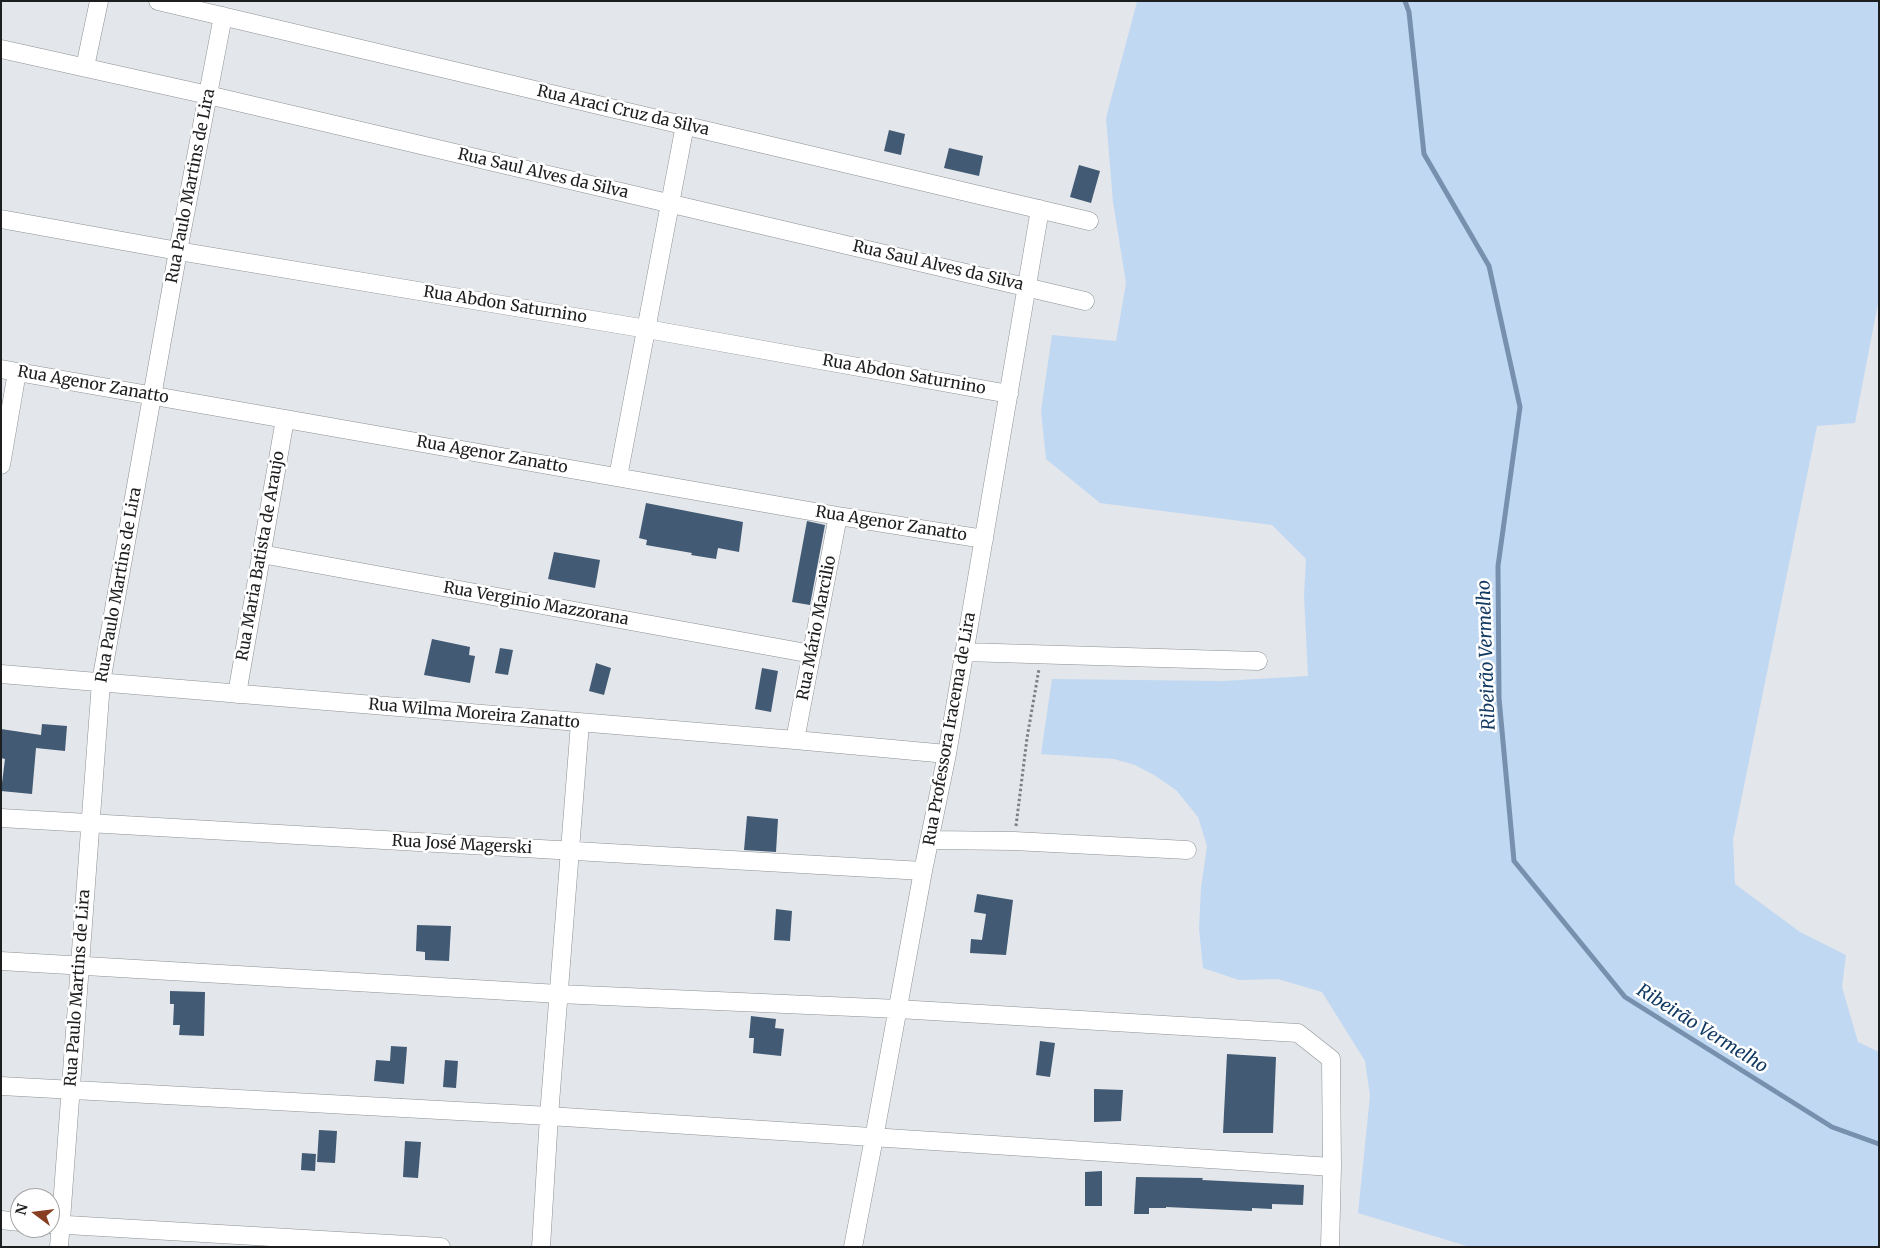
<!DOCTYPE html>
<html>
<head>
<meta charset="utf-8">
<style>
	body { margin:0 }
	#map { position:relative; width:1880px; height:1248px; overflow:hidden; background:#e3e6ea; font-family:Merriweather,serif }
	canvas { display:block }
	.frame { position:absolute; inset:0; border:2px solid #1d1e1f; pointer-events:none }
	.north { position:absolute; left:10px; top:1188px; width:50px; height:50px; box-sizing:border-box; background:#fff; border:1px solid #a5a5a5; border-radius:50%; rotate:285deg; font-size:14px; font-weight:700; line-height:20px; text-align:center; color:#1d1e1f }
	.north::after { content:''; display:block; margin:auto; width:18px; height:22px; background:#873e21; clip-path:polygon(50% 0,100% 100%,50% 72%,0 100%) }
</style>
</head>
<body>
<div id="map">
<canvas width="1880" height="1248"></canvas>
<div class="frame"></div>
<div class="north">N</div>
</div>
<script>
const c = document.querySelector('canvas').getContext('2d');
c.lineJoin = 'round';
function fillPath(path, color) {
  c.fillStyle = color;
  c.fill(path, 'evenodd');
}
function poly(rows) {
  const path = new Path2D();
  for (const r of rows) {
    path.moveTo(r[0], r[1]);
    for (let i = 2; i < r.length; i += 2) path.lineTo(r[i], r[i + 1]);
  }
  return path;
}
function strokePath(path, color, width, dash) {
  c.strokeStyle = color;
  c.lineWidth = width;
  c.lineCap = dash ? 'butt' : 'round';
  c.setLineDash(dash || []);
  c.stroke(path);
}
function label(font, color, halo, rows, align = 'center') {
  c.font = font + ' Merriweather,serif';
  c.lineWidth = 5;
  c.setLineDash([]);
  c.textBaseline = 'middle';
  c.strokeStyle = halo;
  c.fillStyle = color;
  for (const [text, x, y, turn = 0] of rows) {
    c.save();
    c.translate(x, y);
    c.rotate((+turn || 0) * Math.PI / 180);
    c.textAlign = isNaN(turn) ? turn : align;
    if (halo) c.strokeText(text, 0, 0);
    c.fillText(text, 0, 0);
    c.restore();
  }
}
fillPath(poly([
	[1134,1,1879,1,1879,298,1855,423,1817,426,1733,840,1735,884,1800,932,1846,955,1842,987,1858,1042,1879,1052,1879,1247,1470,1247,1358,1213,1370,1096,1365,1061,1322,992,1278,979,1239,980,1203,968,1199,929,1201,888,1207,846,1198,817,1176,790,1154,775,1135,765,1114,759,1041,754,1052,679,1223,681,1308,676,1304,595,1306,559,1272,525,1100,503,1046,459,1041,411,1052,335,1116,341,1126,283,1113,202,1106,118,1137,2]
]), '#c1d8f2');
strokePath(poly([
	[1405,1,1409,12,1424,154,1489,266,1520,407,1498,566,1499,698,1514,861,1625,997,1832,1127,1879,1144]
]), '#7790ad', 5);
fillPath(poly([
	[889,130,905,134,901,155,884,151],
	[949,148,983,156,979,176,944,168],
	[1079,165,1100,171,1091,203,1070,197],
	[646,503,743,522,739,552,718,548,716,559,691,555,692,553,646,545,647,540,639,538],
	[807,521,825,525,810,605,792,602],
	[554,552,600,560,595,588,548,579],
	[432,639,470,647,469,655,475,656,470,683,424,675],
	[500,648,513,650,508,675,495,673],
	[596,663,611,668,604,695,589,691],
	[762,668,778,671,771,712,755,709],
	[42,724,67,726,65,751,36,748,32,794,1,791,5,759,1,758,1,729,41,735],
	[747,816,778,819,776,852,744,850],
	[977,894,1013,900,1006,955,970,953,971,939,982,940,986,914,974,912],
	[776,909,792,911,790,941,774,940],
	[417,925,451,926,449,961,425,960,425,952,416,951],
	[170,991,205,992,204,1036,179,1035,180,1025,173,1025,174,1004,170,1004],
	[751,1016,776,1019,775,1028,784,1029,781,1056,753,1053,754,1038,749,1038],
	[1040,1041,1055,1043,1050,1077,1036,1075],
	[391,1046,407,1047,404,1084,374,1081,376,1060,390,1061],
	[1227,1054,1276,1057,1273,1133,1223,1133],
	[445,1060,458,1061,456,1088,443,1087],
	[1094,1089,1123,1090,1121,1121,1094,1122],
	[319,1130,337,1131,335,1163,317,1162],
	[405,1141,421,1142,418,1178,403,1177],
	[302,1153,316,1154,315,1171,301,1170],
	[1102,1171,1102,1206,1085,1206,1085,1172],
	[1136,1177,1203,1178,1202,1180,1304,1185,1303,1205,1272,1204,1272,1209,1252,1208,1252,1211,1166,1207,1166,1208,1149,1208,1149,1214,1134,1214]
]), '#425a74');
const minor = poly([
	[158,1,1089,221],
	[1,49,208,95,1085,301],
	[85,67,99,1],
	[1,219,178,251,647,329,1009,394],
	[1,369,838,516,984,539],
	[1,465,17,372],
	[618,477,685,125],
	[261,554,812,654],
	[964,652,1258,661],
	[1,674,795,740,947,754],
	[237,694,285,419],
	[795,740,838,516],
	[1,818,923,871],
	[930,840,1014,841,1187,850],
	[1,961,559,994,898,1009,1298,1033,1331,1059,1332,1167,1330,1247],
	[1,1086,549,1116,1332,1167],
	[1,1220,20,1222],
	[50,1224,441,1247],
	[59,1247,101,682,178,251,223,16],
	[541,1247,549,1116,580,723],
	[853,1247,874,1138,923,871,947,754,1040,209]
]);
strokePath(minor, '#8d9093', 19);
strokePath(poly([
	[1016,826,1027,738,1039,669]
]), '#7d7f82', 3, [2.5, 2.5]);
strokePath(minor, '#fff', 18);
label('16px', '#1d1e1f', '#fff', [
	["Rua Araci Cruz da Silva",623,111,13],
	["Rua Saul Alves da Silva",543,174,13],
	["Rua Paulo Martins de Lira",191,186,-79],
	["Rua Saul Alves da Silva",938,266,13],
	["Rua Abdon Saturnino",505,305,9],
	["Rua Abdon Saturnino",904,375,10],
	["Rua Agenor Zanatto",93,385,10],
	["Rua Agenor Zanatto",492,455,10],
	["Rua Agenor Zanatto",891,524,9],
	["Rua Maria Batista de Araujo",261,556,-80],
	["Rua Paulo Martins de Lira",119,585,-80],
	["Rua Verginio Mazzorana",536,604,10],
	["Rua Mário Marcilio",817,628,-79],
	["Rua Wilma Moreira Zanatto",474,714,5],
	["Rua Professora Iracema de Lira",950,729,-80],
	["Rua José Magerski",462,845,3],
	["Rua Paulo Martins de Lira",78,988,-86]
]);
label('italic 18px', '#133a62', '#fff', [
	["Ribeirão Vermelho",1487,655,-92],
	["Ribeirão Vermelho",1702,1029,32]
]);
</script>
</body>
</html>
